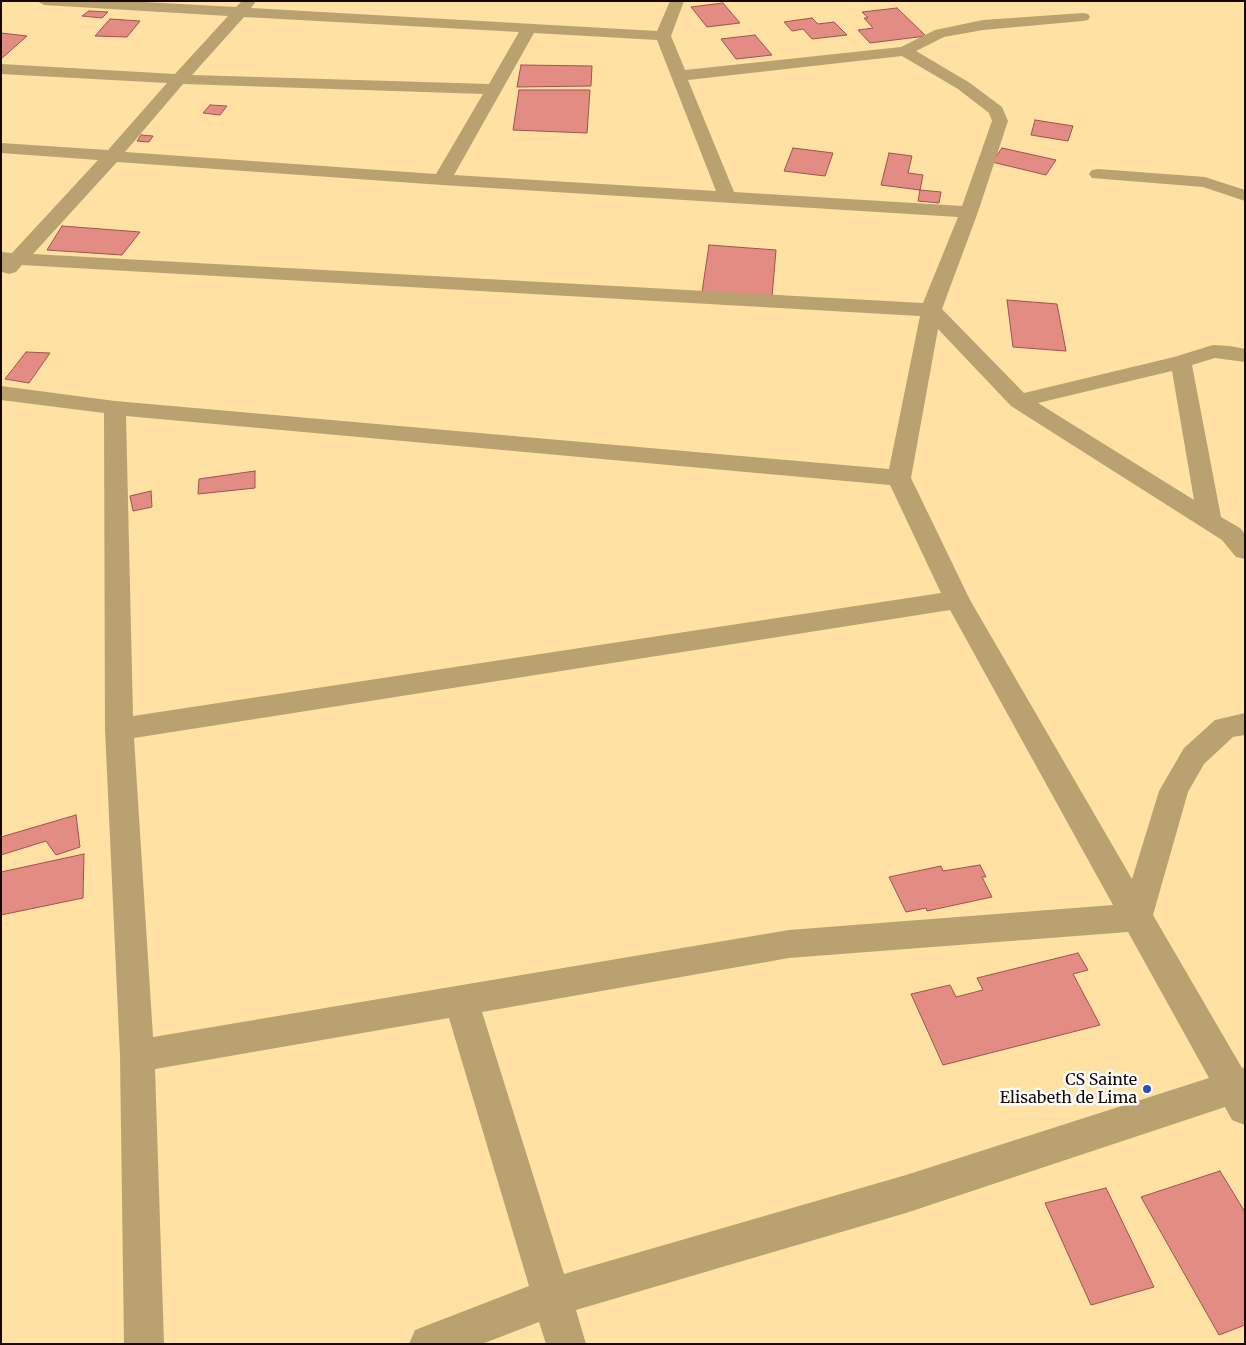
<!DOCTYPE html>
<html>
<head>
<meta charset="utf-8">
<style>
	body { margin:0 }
	#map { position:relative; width:1246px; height:1345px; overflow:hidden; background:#fee1a3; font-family:Merriweather,serif }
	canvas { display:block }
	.frame { position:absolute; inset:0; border:2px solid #130900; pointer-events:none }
</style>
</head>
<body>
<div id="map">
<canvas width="1246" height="1345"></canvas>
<div class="frame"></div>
</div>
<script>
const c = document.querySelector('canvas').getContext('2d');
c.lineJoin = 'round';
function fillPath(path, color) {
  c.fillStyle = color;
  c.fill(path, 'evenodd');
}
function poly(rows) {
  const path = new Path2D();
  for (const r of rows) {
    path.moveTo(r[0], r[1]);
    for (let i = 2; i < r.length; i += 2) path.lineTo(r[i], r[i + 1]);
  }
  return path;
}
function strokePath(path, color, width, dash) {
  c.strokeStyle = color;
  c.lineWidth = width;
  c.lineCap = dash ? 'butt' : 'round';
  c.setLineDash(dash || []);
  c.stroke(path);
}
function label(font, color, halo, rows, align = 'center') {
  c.font = font + ' Merriweather,serif';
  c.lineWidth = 5;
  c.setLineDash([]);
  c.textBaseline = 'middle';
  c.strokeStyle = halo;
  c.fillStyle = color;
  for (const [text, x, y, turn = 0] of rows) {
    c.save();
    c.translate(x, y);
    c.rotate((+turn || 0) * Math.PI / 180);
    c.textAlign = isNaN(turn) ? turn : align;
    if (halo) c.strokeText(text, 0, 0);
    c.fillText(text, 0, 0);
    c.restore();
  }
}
const building = poly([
	[723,3,740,23,707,27,691,7,723,3],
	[897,8,926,36,870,43,858,30,873,28,864,18,868,18,862,12,897,8],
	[89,11,108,12,102,18,82,16,89,11],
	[812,18,818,24,834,22,847,35,812,39,803,29,792,31,784,22,812,18],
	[110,19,140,21,127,37,95,36,110,19],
	[1,33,27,36,1,59,1,33],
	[755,35,772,55,736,59,721,39,755,35],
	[521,65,592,66,591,86,517,87,521,65],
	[519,90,590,90,587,133,513,130,519,90],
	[210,105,227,106,220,115,203,113,210,105],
	[1035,120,1073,126,1068,141,1031,135,1035,120],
	[141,135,153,136,149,142,137,141,141,135],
	[793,148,833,153,825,176,784,171,793,148],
	[1002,148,1056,160,1046,175,992,162,1002,148],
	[889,153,912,156,908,173,923,175,920,190,881,185,889,153],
	[920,190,941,192,939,203,918,201,920,190],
	[62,226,140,232,122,255,47,250,62,226],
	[709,245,776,250,772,297,702,292,709,245],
	[1007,300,1057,304,1066,351,1013,347,1007,300],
	[26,352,50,353,29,383,5,379,26,352],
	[255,471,255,488,198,494,199,479,255,471],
	[151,491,152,507,133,511,130,496,151,491],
	[76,815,80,847,56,855,46,841,1,855,1,837,76,815],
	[84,854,83,898,1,915,1,872,84,854],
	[980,865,986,877,982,877,992,897,927,911,926,908,906,912,889,877,941,866,943,871,980,865],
	[1078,953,1088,970,1073,974,1100,1025,943,1065,911,994,950,985,956,997,983,990,977,978,1078,953],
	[1220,1171,1245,1212,1245,1325,1219,1335,1141,1197,1220,1171],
	[1106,1188,1154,1287,1091,1305,1045,1203,1106,1188]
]);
fillPath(building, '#e28c84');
strokePath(building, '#a1524c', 1);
fillPath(poly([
	[37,1,126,1,236,7,242,1,254,1,255,3,251,8,657,31,670,1,684,1,671,36,685,70,901,47,935,30,983,20,1083,13,1088,14,1090,17,1088,20,1083,21,983,30,944,37,916,51,970,83,1002,107,1008,121,978,212,942,309,1024,393,1174,357,1213,345,1230,346,1245,349,1245,362,1215,358,1192,365,1221,517,1240,528,1245,534,1245,559,1236,557,1222,540,1011,406,938,329,911,478,970,600,1132,879,1159,791,1184,748,1215,720,1245,713,1245,735,1233,737,1204,764,1188,792,1153,915,1242,1068,1245,1067,1245,1125,1232,1120,1225,1107,906,1213,576,1310,586,1344,546,1344,539,1322,482,1344,409,1344,415,1330,529,1286,449,1018,155,1069,164,1344,124,1344,120,1056,105,729,104,413,1,400,1,386,115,401,889,469,920,316,22,265,16,272,9,274,2,272,1,252,12,253,98,160,1,153,1,143,108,150,167,83,1,74,1,64,175,74,228,16,44,5,37,1],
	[244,17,519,32,489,84,192,75,244,17],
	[534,33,657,40,716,191,454,175,534,33],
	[902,56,958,89,989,113,992,121,962,206,734,192,688,80,902,56],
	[183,84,483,94,436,174,125,152,183,84],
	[117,162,442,185,958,217,923,303,33,254,117,162],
	[1172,371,1194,500,1038,403,1172,371],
	[126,416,890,485,941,593,133,716,126,416],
	[950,610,1113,905,789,930,153,1037,134,738,950,610],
	[1128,932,1209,1078,906,1175,564,1274,482,1012,789,958,1128,932],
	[1098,169,1205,177,1245,190,1245,201,1203,187,1092,178,1089,174,1092,170,1098,169]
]), '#b9a270');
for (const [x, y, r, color] of [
	[1147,1089,5,"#294ebd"]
]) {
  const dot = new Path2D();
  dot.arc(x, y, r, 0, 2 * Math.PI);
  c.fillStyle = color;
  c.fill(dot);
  strokePath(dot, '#fff', 2);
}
label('16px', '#130900', '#fff', [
	["CS Sainte",1137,1080],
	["Elisabeth de Lima",1137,1098]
], 'right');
</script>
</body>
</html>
